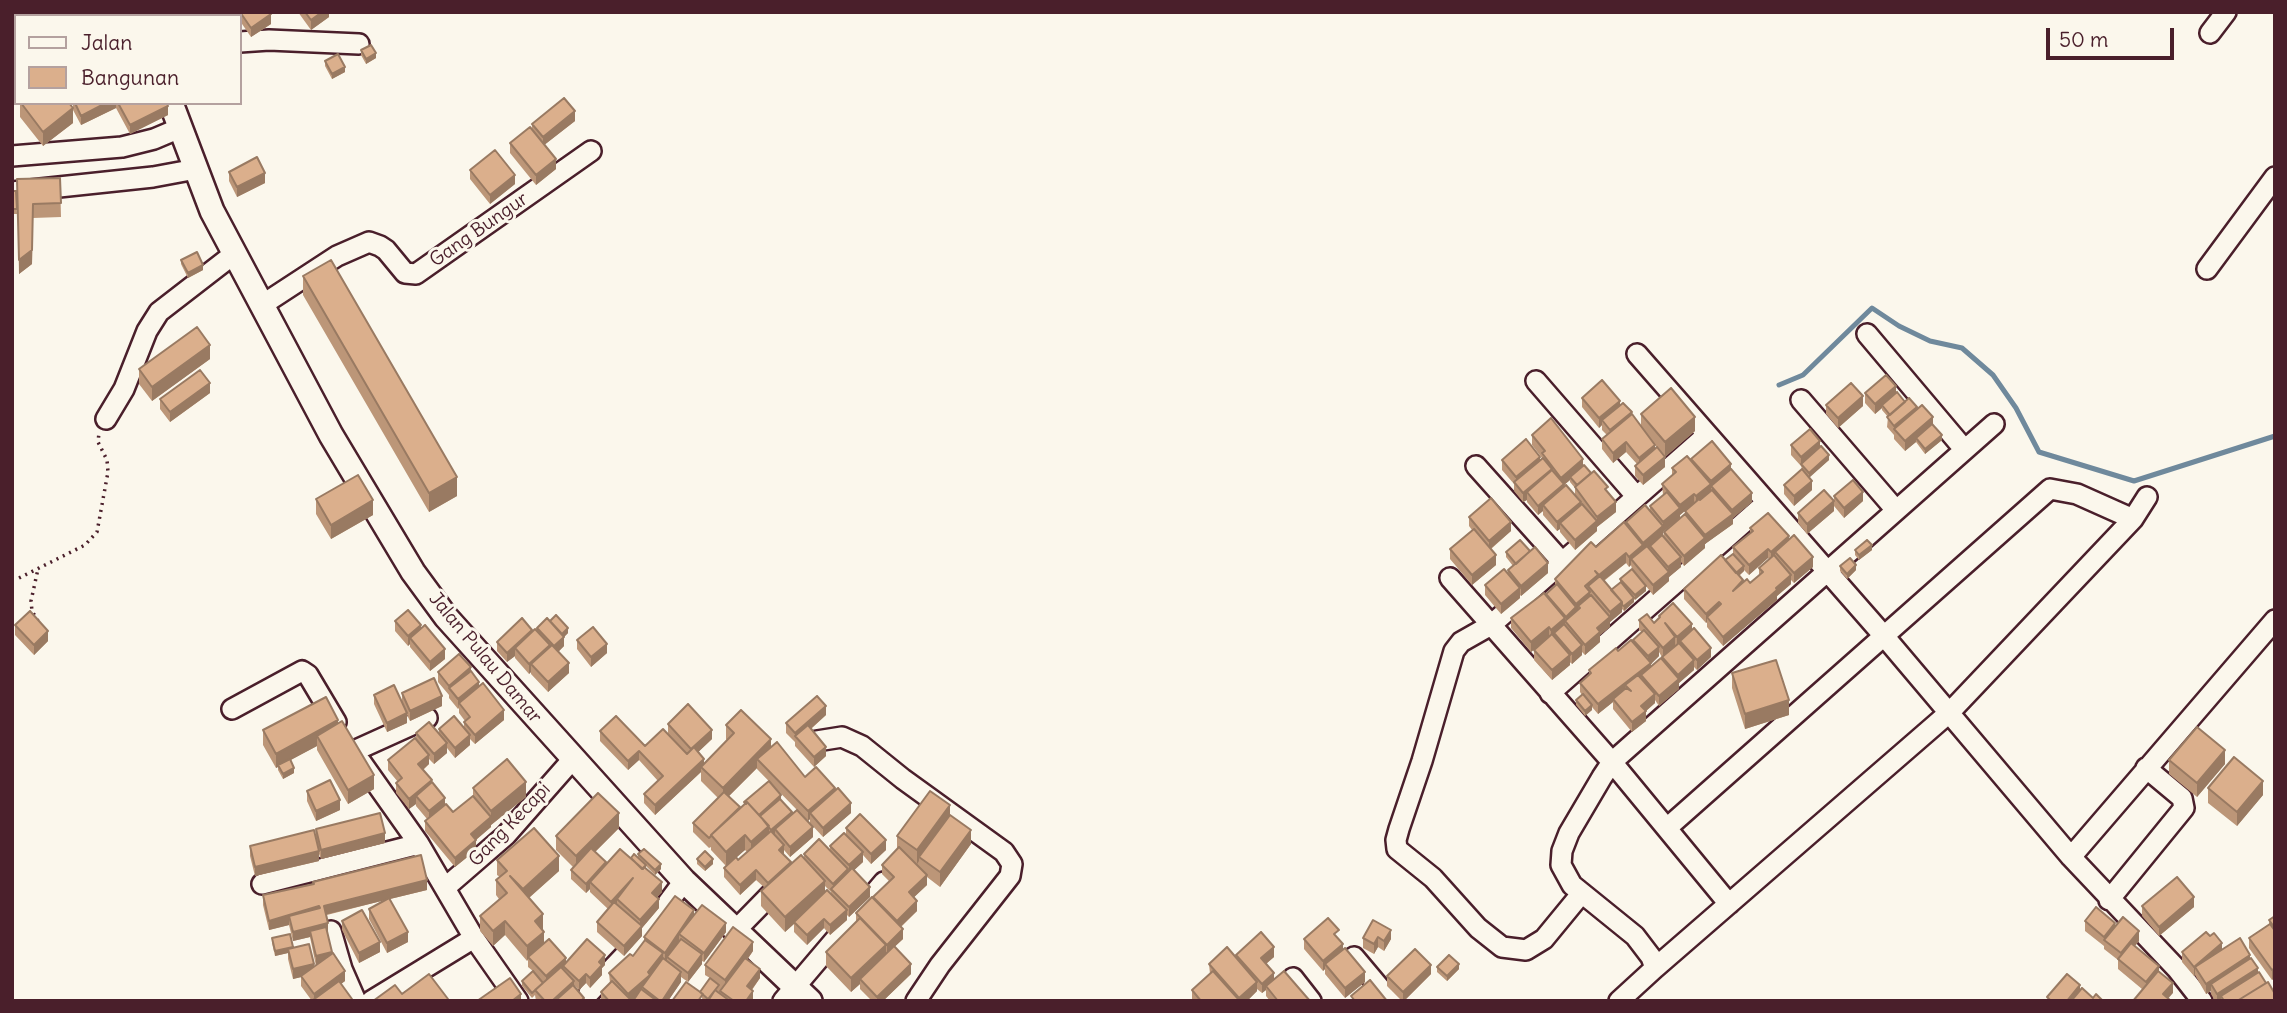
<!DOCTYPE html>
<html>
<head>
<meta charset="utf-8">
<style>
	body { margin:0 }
	#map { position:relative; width:2287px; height:1013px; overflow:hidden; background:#fbf7ec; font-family:Delius,sans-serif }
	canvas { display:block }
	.frame { position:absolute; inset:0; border:14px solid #4a1f2b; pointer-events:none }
	.legend { position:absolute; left:14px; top:14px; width:228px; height:91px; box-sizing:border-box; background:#fbf7ec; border:2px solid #b4a19f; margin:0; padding:9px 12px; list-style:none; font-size:21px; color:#4a1f2b }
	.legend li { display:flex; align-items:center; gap:14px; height:35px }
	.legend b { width:35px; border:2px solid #b4a19f }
	.scale { position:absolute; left:2046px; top:28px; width:128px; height:32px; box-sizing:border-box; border:4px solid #4a1f2b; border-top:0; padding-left:9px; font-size:21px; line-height:24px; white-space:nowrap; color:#4a1f2b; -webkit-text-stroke:5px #fbf7ec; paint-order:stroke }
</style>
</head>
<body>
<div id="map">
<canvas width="2287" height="1013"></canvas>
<div class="frame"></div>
<ul class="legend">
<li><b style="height:9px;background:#fbf7ec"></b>Jalan</li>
<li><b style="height:19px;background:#dbaf8c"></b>Bangunan</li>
</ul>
<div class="scale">50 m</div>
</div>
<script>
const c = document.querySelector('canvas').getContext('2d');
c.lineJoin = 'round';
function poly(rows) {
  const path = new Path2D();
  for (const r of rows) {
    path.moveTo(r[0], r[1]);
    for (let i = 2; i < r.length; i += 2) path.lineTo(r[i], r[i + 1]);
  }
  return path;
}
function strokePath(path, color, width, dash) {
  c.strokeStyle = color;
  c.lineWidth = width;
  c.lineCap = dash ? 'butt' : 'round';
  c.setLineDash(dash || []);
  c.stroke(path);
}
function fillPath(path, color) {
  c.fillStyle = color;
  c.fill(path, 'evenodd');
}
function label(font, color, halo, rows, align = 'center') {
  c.font = font + ' Delius,sans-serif';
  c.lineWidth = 6;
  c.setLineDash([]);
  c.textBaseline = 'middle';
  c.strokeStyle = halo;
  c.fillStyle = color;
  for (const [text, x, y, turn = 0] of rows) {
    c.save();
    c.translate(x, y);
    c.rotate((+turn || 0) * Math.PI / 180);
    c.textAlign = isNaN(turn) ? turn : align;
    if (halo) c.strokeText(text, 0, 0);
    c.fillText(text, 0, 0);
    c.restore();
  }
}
strokePath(poly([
	[1779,385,1803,375,1872,308,1899,326,1930,341,1962,348,1993,375,2016,408,2039,452,2134,481,2275,436]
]), '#6f899c', 5);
const minor = poly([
	[151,16,157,12],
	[2210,33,2226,12],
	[240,42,269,40,359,44],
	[12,156,122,147,154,139,180,128],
	[12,192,153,177,196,169],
	[2207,269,2275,177],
	[262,305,337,256,369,242,380,246,386,250,405,273,416,274,591,151],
	[1867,334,1964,449],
	[1637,354,1884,636,2071,857,2177,969,2202,1001],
	[1536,381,1636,496],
	[1801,400,1895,509],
	[106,419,124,389,147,331,159,312,234,254],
	[1476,466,1562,562],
	[1450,578,1612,762,1729,904],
	[1550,693,1766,503],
	[232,709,302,671,308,675,336,722],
	[817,741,842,737,862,746,903,779,1004,852,1012,864,1010,876,940,965,916,1001],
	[354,751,427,718],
	[361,762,419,844,474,938,518,1001],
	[1667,828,2050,489,2077,494,2133,519],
	[2071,857,2275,620],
	[262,884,419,844],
	[446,887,506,835,572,760],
	[1581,894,1544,939,1526,950,1502,947,1478,928,1433,878,1397,849,1396,840,1399,829,1422,761,1454,651,1461,642,1491,625,1707,435],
	[2109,900,2184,808,2182,798,2146,768],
	[331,931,342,969,356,1001],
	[735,931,778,887],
	[1354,957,1391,1001],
	[1655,968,1950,712,2133,519,2147,497],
	[1293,978,1311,1001],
	[589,993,644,935,684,881],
	[371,1001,474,938],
	[783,1001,884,882],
	[1619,1001,1655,968,1651,957,1635,936,1572,885,1561,865,1562,851,1569,833,1602,777,1612,762,1994,424]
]);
const tertiary = poly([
	[128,12,130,16],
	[171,103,212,211,331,435,413,572,446,617,684,881,810,1001]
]);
strokePath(minor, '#4a1f2b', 24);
strokePath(tertiary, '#4a1f2b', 28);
strokePath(poly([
	[19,578,85,545,97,532,108,472,107,460,98,442,99,433],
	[38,621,32,611,31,601,38,569]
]), '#4a1f2b', 3.5, [2, 5]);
strokePath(minor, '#fbf7ec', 19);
strokePath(tertiary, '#fbf7ec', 23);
fillPath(poly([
	[55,12,120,12,122,16,58,16],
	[238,12,270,12,271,24,251,37,240,21,240,16,238,16],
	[298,12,329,12,329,17,311,30],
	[361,50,376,58,366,64,361,55],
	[325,61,345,72,332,79,325,66],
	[20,103,69,103,73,123,43,146,20,117],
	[73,103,166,103,168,115,130,134,116,108,81,125,73,110],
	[575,121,544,145,556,169,536,185,510,153,510,143,532,130,532,124],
	[470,170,515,184,490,204,470,179],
	[229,172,265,183,237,197,229,181],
	[60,178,61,217,33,218,32,264,19,274,17,179],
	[12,191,16,191,17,214,12,214],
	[181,260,203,270,188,278,181,264],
	[303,276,457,496,429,512,303,295],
	[210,359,152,401,139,384,139,369],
	[210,393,170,422,160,409,160,399],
	[1865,393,1896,393,1905,402,1917,409,1933,425,1942,440,1925,454,1916,442,1905,451,1894,439,1894,435,1887,427,1888,417,1882,410,1882,408,1875,414,1865,403],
	[1582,398,1620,406,1632,414,1641,426,1641,414,1695,431,1665,457,1655,445,1655,449,1665,467,1643,485,1635,476,1635,466,1637,464,1626,452,1613,463,1602,449,1602,439,1607,435,1602,430,1602,425,1599,428,1582,407],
	[1826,405,1863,406,1838,428,1826,414],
	[1532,435,1583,466,1608,492,1616,512,1597,527,1597,526,1597,531,1575,550,1560,532,1560,529,1557,531,1543,515,1543,511,1538,515,1527,502,1527,500,1523,502,1514,491,1514,484,1502,470,1502,460,1540,460,1542,458,1532,445],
	[1570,480,1570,482,1575,488,1575,495,1564,488,1564,485],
	[1791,445,1820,448,1829,460,1809,477,1812,490,1794,506,1784,494,1784,485,1802,469,1801,466,1791,455],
	[1691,459,1731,469,1752,502,1733,518,1733,524,1705,544,1705,548,1684,566,1681,562,1681,567,1669,577,1669,581,1653,595,1646,586,1646,591,1634,600,1634,602,1624,611,1622,609,1622,612,1610,622,1610,627,1600,635,1600,642,1585,655,1582,652,1582,655,1572,664,1570,662,1570,665,1552,680,1534,660,1534,650,1549,637,1531,652,1511,628,1511,618,1546,596,1546,594,1555,586,1555,579,1626,524,1626,522,1650,510,1650,506,1663,495,1662,484,1672,475,1672,468,1691,461],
	[1685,511,1685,515,1664,532,1664,537,1663,531,1680,518,1680,515],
	[1626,563,1629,567,1631,565,1632,569,1620,579,1620,582,1611,590,1604,581],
	[1834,496,1863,501,1844,518,1834,506],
	[316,499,373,515,331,539,316,514],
	[1834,511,1807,534,1798,523,1798,513],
	[1469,517,1511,531,1491,549,1496,565,1472,585,1450,559,1450,549,1472,530,1469,526],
	[1750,528,1789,540,1813,567,1794,583,1791,580,1791,584,1777,596,1777,600,1723,646,1707,627,1707,622,1706,623,1684,599,1684,589,1733,554,1733,547,1750,533],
	[1768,558,1769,559,1759,568,1759,575,1750,583,1743,582,1739,576,1744,571,1744,570,1749,575],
	[1855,550,1872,550,1859,560,1855,555],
	[1506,552,1548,573,1521,596,1520,595,1520,598,1501,614,1485,595,1485,585,1508,573,1508,570,1513,566,1506,557],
	[1840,566,1856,570,1847,579,1840,571],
	[1659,616,1692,630,1711,657,1697,670,1694,667,1694,670,1679,683,1679,689,1659,706,1655,700,1655,703,1646,711,1646,721,1632,732,1613,709,1613,702,1598,714,1592,707,1592,710,1585,716,1576,705,1576,700,1582,695,1580,692,1580,683,1589,676,1589,670,1633,642,1633,640,1642,632,1639,630,1639,620,1654,623,1659,619],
	[1659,652,1662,657,1662,659,1651,666,1651,664,1659,656],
	[395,621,421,629,445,659,430,671,410,647,410,644,408,646,395,631],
	[550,621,568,633,564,637,564,646,558,652,569,673,548,692,531,674,531,672,529,674,515,658,515,656,507,662,497,651,497,642,537,631,537,628],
	[15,625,48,641,34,655,15,635],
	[577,640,607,653,591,667,577,649],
	[471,671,479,686,504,720,475,744,470,739,470,745,455,758,447,748,447,753,434,764,429,759,429,764,423,770,432,782,445,805,453,812,473,796,473,788,526,797,491,825,491,824,491,827,476,840,476,850,455,867,425,831,425,821,427,819,416,806,416,804,409,809,396,793,396,783,398,782,388,770,388,760,416,739,416,733,439,733,439,729,464,728,464,722,465,721,459,713,459,708,458,709,449,698,449,695,438,682,438,672],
	[1732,673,1789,715,1745,729,1732,688],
	[402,693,442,706,410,721,407,715,407,723,387,732,374,704,374,695,402,701],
	[826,715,811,729,826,756,814,767,795,746,795,742,786,733,786,723],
	[338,723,374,789,348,804,317,750,317,746,290,760,294,773,283,779,278,770,278,767,276,768,263,745,263,730],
	[668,724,712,739,698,752,704,763,727,741,726,739,726,725,771,747,805,777,835,791,851,813,823,837,810,823,810,819,808,821,798,811,813,837,790,857,784,850,784,855,791,865,804,858,804,854,830,850,830,846,846,835,846,828,886,850,871,864,863,855,863,862,854,870,870,897,849,917,847,915,847,920,830,935,824,928,807,945,794,932,794,924,785,932,761,906,761,891,765,888,756,880,740,895,724,877,724,868,726,866,711,850,711,847,709,848,693,832,693,823,718,798,701,781,701,772,655,815,644,803,644,794,658,781,639,760,628,770,600,741,600,731,645,746,668,733],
	[757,768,757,769,797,810,792,815,781,800,744,802,744,805,740,808,729,796],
	[745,850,747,852,738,860,736,857],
	[825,886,831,892,831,894,825,892],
	[2169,760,2225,764,2197,797,2169,774],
	[2208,788,2263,795,2237,826,2208,803],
	[307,791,340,810,316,821,307,801],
	[950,816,971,844,940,887,927,877,927,885,914,897,917,911,901,927,903,939,894,947,911,974,883,1001,872,1001,860,989,860,984,851,992,826,966,826,952,856,922,856,913,873,899,873,897,889,881,882,874,882,865,897,850,897,836],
	[619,828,595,852,606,865,631,858,638,858,638,854,661,869,655,875,646,866,646,868,662,892,657,897,659,908,642,928,642,936,624,956,597,932,597,922,608,909,590,892,590,889,586,893,571,879,571,870,573,867,556,850,556,836],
	[316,829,385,843,321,859,319,854,319,861,255,876,250,856,250,846,316,836],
	[697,859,713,864,705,871,697,864],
	[497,860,559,871,529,898,543,929,544,943,566,962,605,965,602,968,602,975,590,988,586,983,579,990,574,985,584,1001,536,1001,535,995,532,998,522,986,522,981,533,971,528,967,528,959,527,961,505,935,493,946,480,931,480,916,499,899,496,895,496,880,500,877,497,875],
	[427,890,390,899,408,942,387,953,369,919,369,909,385,900,327,915,328,933,327,933,332,954,345,981,341,984,352,1001,312,1001,301,986,301,977,293,979,288,959,288,953,275,956,272,943,272,938,293,948,314,967,316,966,310,937,293,941,289,925,269,930,263,905,263,895],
	[2142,906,2194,907,2159,936,2142,916],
	[694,915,726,932,704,962,702,961,702,964,688,982,681,977,681,982,668,1001,633,1001,635,998,632,1001,601,1001,601,992,610,983,609,973,633,956,644,941,644,937],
	[2275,916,2275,977,2272,980,2249,948,2249,938,2269,924,2269,920],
	[1373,920,1391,939,1384,951,1378,947,1374,954,1363,948,1363,938],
	[342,921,380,952,359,963,342,930],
	[2085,921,2115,927,2139,941,2135,946,2159,971,2173,993,2142,989,2118,969,2118,960,2104,949,2104,946,2085,931],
	[1304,939,1339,939,1343,950,1365,982,1345,998,1325,974,1325,969,1323,971,1304,949],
	[2222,949,2250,959,2258,973,2274,993,2275,990,2275,1001,2215,1001,2211,994,2211,991,2206,994,2195,975,2194,976,2182,962,2182,952],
	[753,951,747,960,760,978,752,990,753,1001,703,1001,700,992,710,978,705,975,705,965],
	[1236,955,1274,957,1266,964,1274,979,1310,1001,1270,1001,1266,996,1266,990,1262,993,1257,989,1257,991,1247,1001,1193,1001,1192,999,1192,990,1210,974,1209,964,1236,957],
	[1437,967,1459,969,1447,981,1437,972],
	[1431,974,1404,1001,1402,1001,1387,986,1387,976]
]), '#bc9678');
fillPath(poly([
	[75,12,97,12,91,16,70,16],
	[322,12,329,12,329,17,311,30,311,20],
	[271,14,271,24,251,37,251,28],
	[376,53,376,58,366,64,366,59],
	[345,67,345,72,332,79,332,74],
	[106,103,116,103,116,108,81,125,81,116],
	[168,106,168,115,130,134,130,125],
	[73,108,73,123,43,146,43,132],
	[575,111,575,121,543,146,543,137],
	[556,159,556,169,536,185,536,175],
	[265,173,265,183,237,197,237,187],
	[515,175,515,184,490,204,490,195],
	[33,204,32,264,19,274,19,260],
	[203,265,203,270,188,278,188,273],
	[210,345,210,359,152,401,152,387],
	[210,383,210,393,170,422,170,412],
	[1896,386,1896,395,1882,405,1882,408,1875,414,1875,404],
	[1863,396,1863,406,1838,428,1838,418],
	[1620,401,1620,411,1602,420,1602,425,1599,428,1599,418],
	[1917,407,1917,416,1894,430,1894,426],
	[1632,412,1632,422,1610,439,1610,430],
	[1695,417,1695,431,1665,457,1665,442],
	[1933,417,1933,427,1916,438,1916,442,1905,451,1905,441],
	[1942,435,1942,440,1925,454,1925,449],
	[1820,441,1820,450,1801,464,1801,457],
	[1626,442,1626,452,1613,463,1613,453],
	[1655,445,1655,454,1639,468,1639,458],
	[1829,455,1829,460,1809,478,1809,473],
	[1540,457,1540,466,1516,484,1516,477],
	[1665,457,1665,467,1643,485,1643,475],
	[1583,459,1583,469,1570,477,1570,480,1564,485,1564,494,1543,505,1543,511,1538,515,1538,506,1561,486,1561,478],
	[1731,464,1731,474,1711,486,1711,491,1711,481],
	[1552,469,1552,478,1527,492,1527,500,1523,502,1523,493],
	[457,477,457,496,429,512,429,493],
	[1812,481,1812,490,1794,506,1794,496],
	[1711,484,1711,494,1696,506,1696,496],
	[1863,492,1863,501,1844,518,1844,508],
	[1752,493,1752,502,1733,518,1733,524,1705,544,1705,548,1684,566,1684,556,1705,538,1705,535,1732,515,1732,510],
	[1694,494,1694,503,1680,515,1680,505],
	[373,500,373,515,331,539,331,525],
	[1834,501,1834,511,1807,534,1807,524],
	[1581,502,1581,512,1560,523,1560,529,1557,531,1557,522],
	[1616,502,1616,512,1597,527,1597,517],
	[1680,508,1680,518,1663,532,1663,522],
	[1597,521,1597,531,1575,550,1575,540],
	[1511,522,1511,531,1489,550,1489,541],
	[1663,526,1663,536,1643,553,1631,559,1631,565,1629,567,1629,557,1643,545,1643,543],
	[1789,536,1789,546,1775,552,1775,558,1771,562,1771,552],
	[1872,545,1872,550,1859,560,1859,555],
	[1768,549,1768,558,1749,575,1749,565],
	[1626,553,1626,563,1599,584,1599,575],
	[1496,555,1496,565,1472,585,1472,575],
	[1681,557,1681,567,1669,577,1669,581,1653,595,1653,585,1668,572,1668,567],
	[1813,557,1813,567,1794,583,1794,573],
	[1548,563,1548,573,1521,596,1521,586],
	[1856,565,1856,570,1847,579,1847,574],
	[1744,566,1744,571,1735,579,1735,575],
	[1791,575,1791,584,1777,596,1777,600,1723,646,1723,637],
	[1646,586,1646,591,1635,600,1635,595],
	[1520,588,1520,598,1501,614,1501,604],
	[1590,592,1590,602,1580,608,1578,606,1578,612,1566,623,1566,617,1576,607,1576,604],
	[1634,598,1634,602,1624,611,1624,606],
	[1622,602,1622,612,1610,622,1610,627,1600,635,1600,642,1585,655,1585,645,1597,628,1610,617,1610,612],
	[1719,602,1719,612,1707,617,1707,622,1706,623,1706,614],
	[1565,618,1565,629,1554,633,1554,637,1551,640,1551,630],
	[1692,624,1692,634,1680,641,1680,644,1677,646,1677,637],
	[421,625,421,635,410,638,410,644,408,646,408,636],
	[1549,627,1549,637,1531,652,1531,642],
	[568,628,568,633,564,637,564,646,554,656,554,646,561,635],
	[532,630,532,639,515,648,515,656,507,662,507,653],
	[48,631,48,641,34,655,34,645],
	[1675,637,1675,647,1663,657,1663,648],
	[607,644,607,653,591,667,591,657],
	[550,645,550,654,531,664,531,672,529,674,529,664],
	[1582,645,1582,655,1572,664,1572,654],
	[1659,647,1659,656,1651,664,1651,672,1641,675,1641,680,1625,685,1625,692,1613,699,1613,702,1598,714,1598,704,1648,665,1648,656],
	[1711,648,1711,657,1697,670,1697,660],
	[445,649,445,659,430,671,430,662],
	[1570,655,1570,665,1552,680,1552,670],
	[1694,660,1694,670,1679,683,1679,689,1659,706,1659,696,1678,680,1678,675],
	[569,663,569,673,548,692,548,682],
	[471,667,471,677,449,688,449,695,449,686],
	[479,682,479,691,459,703,458,709,458,699],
	[1655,694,1655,703,1646,711,1646,721,1632,732,1632,722,1641,706],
	[442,696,442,706,410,721,410,711],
	[1789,700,1789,715,1745,729,1745,714],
	[1592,705,1592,710,1585,716,1585,711],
	[826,706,826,715,798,740,795,736,795,742,795,733],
	[504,710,504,720,475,744,475,735],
	[407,713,407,723,387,732,387,723],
	[338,720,338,734,317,736,317,746,276,768,276,754],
	[712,730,712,739,691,759,691,749],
	[470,735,470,745,455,758,455,748],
	[771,739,771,754,757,759,757,768,723,802,723,788],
	[447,743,447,753,434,764,434,754],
	[826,747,826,756,814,767,814,757],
	[2225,750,2225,764,2197,797,2197,783],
	[639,751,639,760,628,770,628,761],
	[429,755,429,764,418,774,418,764],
	[704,759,704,769,701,767,701,772,655,815,655,805],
	[294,768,294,773,283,779,283,774],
	[374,775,374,789,348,804,348,790],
	[432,780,432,790,416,796,416,804,409,809,409,799],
	[2263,781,2263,795,2237,826,2237,812],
	[526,782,526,797,491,825,491,811],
	[835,788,835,798,810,813,810,819,808,821,808,811],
	[781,795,781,805,763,821,757,816],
	[445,798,445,808,429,821,429,811],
	[340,800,340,810,316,821,316,811],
	[851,803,851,813,823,837,823,828],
	[950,805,950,819,919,857,919,861,917,864,917,850],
	[792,812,792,822,775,829,775,836,771,840,771,830],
	[619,813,619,828,576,871,576,856],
	[491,817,491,827,471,844,471,834],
	[769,826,769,841,751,857,751,842],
	[813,827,813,837,790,857,790,847],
	[971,830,971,844,940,887,940,872],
	[385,833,385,843,321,859,321,850],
	[745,835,745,850,726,867,726,852],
	[476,840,476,850,455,867,455,858],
	[886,840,886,850,871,864,871,854],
	[784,845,784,855,779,850],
	[319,851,319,861,255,876,255,867],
	[863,852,863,862,849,875,849,865],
	[559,856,559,871,523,903,523,889],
	[713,859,713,864,705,871,705,867],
	[606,862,606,872,590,882,590,889,586,893,586,884],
	[791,862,791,872,768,893,768,883],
	[661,864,661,869,655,875,655,870],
	[848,869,848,879,833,891,833,884],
	[756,870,756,880,740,895,740,885],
	[927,875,927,885,909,902,909,892],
	[633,878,617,899,617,906,611,912,611,902],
	[427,880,427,890,324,915,324,906],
	[825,881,825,896,785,932,785,917],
	[662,882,662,892,652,902,652,893],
	[870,887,870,897,849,917,849,907],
	[2194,897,2194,907,2159,936,2159,927],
	[659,899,659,908,642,928,642,936,624,956,624,946,640,927,640,920],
	[917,901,917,911,897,930,897,921],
	[319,906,319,916,289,916,289,925,269,930,269,921],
	[694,910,694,919,679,934,679,941,667,957,667,960,665,963,665,953],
	[847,910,847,920,830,935,830,925],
	[543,914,543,929,535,935,535,921],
	[824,919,824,928,807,945,807,935],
	[505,921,505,935,493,946,493,931],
	[328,923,328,933,311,937,310,931,310,937,293,941,293,932],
	[726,923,726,932,704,962,704,953],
	[2115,923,2115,932,2104,940,2104,946,2104,937],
	[903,929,903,939,887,954,887,945],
	[1391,930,1391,939,1384,951,1384,941],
	[2139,931,2139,941,2121,963,2121,953],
	[408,932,408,942,387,953,387,943],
	[544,932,544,946,528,957,528,959,527,961,527,946],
	[1378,937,1378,947,1374,954,1374,944],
	[380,942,380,952,359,963,359,953],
	[753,942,753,951,725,990,725,980],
	[2222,943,2222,952,2195,967,2195,975,2194,976,2194,967],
	[1343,944,1343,954,1325,964,1325,969,1323,971,1323,961],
	[886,945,886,959,860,979,860,984,851,992,851,978],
	[293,947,293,952,288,949,288,953,275,956,275,951],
	[1274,947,1274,957,1261,968,1261,958],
	[332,952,332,962,316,966,316,956],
	[663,953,663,962,642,987,642,991,632,1001,628,1001,628,994,648,972],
	[702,954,702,964,688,982,688,973],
	[605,955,605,965,602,968,602,975,590,988,590,978,599,962],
	[2250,955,2250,965,2211,984,2211,991,2206,994,2206,984],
	[566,958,566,968,563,966,563,971,546,986,546,976],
	[314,964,314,974,293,979,293,969],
	[911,964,911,974,883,1001,877,1001,877,997],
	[1459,964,1459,969,1447,981,1447,976],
	[1431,965,1431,974,1404,1001,1403,1001,1403,992],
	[2159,966,2159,976,2146,992,2146,982],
	[2258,968,2258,978,2221,996,2221,1001,2217,1001,2217,994],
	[2275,968,2275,977,2272,980,2272,970],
	[760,969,760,978,747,996,747,986],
	[345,971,345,981,318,1001,314,1000,314,994],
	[681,972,681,982,668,1001,662,1001],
	[1365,972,1365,982,1345,998,1345,988],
	[1274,973,1274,982,1266,986,1266,990,1262,993,1262,984],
	[586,974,586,983,579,990,579,981],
	[574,981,574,991,563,1001,552,1001],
	[1257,982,1257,991,1247,1001,1239,1001,1239,998],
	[2173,983,2173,993,2166,1001,2163,994],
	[2080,985,2080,995,2075,1001,2067,1001],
	[753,991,753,1001,746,1001],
	[521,994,521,1001,512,1001]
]), '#997a62');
const building = poly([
	[24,12,29,12,31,16,19,16,24,12],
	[65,12,75,12,70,16,67,16,65,12],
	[82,12,120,12,122,16,77,16,82,12],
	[240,12,270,12,271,14,251,28,240,12],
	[305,12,322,12,311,20,305,12],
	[371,45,376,53,366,59,361,50,371,45],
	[338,54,345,67,332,74,325,61,338,54],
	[564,98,575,111,543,137,532,124,564,98],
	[21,103,69,103,73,108,43,132,21,103],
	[75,103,106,103,81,116,75,103],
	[118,103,166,103,168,106,130,125,118,103],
	[530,127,556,159,536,175,510,143,530,127],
	[495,150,515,175,490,195,470,170,495,150],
	[257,157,265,173,237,187,229,172,257,157],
	[60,178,61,203,33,204,32,250,19,260,17,179,60,178],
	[12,191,16,191,17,209,12,209,12,191],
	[197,252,203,265,188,273,181,260,197,252],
	[331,260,457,477,429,493,303,276,331,260],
	[197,327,210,345,152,387,139,369,197,327],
	[200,370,210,383,170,412,160,399,200,370],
	[1886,375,1896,386,1875,404,1865,393,1886,375],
	[1602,380,1620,401,1599,418,1582,398,1602,380],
	[1851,383,1863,396,1838,418,1826,405,1851,383],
	[1671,388,1695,417,1665,442,1641,414,1671,388],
	[1897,392,1905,402,1890,415,1882,405,1897,392],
	[1909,398,1917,407,1894,426,1887,417,1909,398],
	[1623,403,1632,412,1610,430,1602,420,1623,403],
	[1922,405,1933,417,1905,441,1894,429,1922,405],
	[1632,414,1655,445,1639,458,1626,442,1613,453,1602,439,1632,414],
	[1551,418,1583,459,1561,478,1542,453,1545,451,1532,435,1551,418],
	[1932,424,1942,435,1925,449,1916,438,1932,424],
	[1810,429,1820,441,1801,457,1791,445,1810,429],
	[1526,439,1540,457,1516,477,1502,460,1526,439],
	[1712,441,1731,464,1711,481,1691,459,1712,441],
	[1821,446,1829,455,1809,473,1801,464,1821,446],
	[1657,447,1665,457,1643,475,1635,466,1657,447],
	[1687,456,1711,484,1696,496,1694,494,1680,505,1662,484,1676,472,1672,468,1687,456],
	[1543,458,1552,469,1523,493,1514,482,1543,458],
	[1584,465,1591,473,1577,485,1570,477,1584,465],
	[1731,469,1752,493,1732,510,1711,486,1731,469],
	[1802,469,1812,481,1794,496,1784,485,1802,469],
	[1552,470,1564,484,1538,506,1527,492,1552,470],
	[1594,471,1608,487,1605,489,1616,502,1597,517,1575,487,1594,471],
	[358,475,373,500,331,525,316,499,358,475],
	[1853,480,1863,492,1844,508,1834,496,1853,480],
	[1566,485,1581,502,1557,522,1543,505,1566,485],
	[1712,490,1733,514,1705,535,1685,511,1699,499,1700,500,1712,490],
	[1824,490,1834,501,1807,524,1798,513,1824,490],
	[1667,492,1680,508,1663,522,1650,506,1667,492],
	[1491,498,1511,522,1489,541,1469,517,1491,498],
	[1582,504,1597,521,1575,540,1560,523,1582,504],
	[1645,505,1663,526,1643,543,1626,522,1645,505],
	[1768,513,1789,536,1771,552,1768,549,1749,565,1733,547,1753,531,1750,528,1768,513],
	[1685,514,1705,538,1684,556,1664,532,1685,514],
	[1624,522,1643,545,1629,557,1626,553,1599,575,1595,571,1598,575,1585,586,1590,592,1576,604,1555,579,1591,542,1596,547,1624,522],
	[1474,529,1496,555,1472,575,1450,549,1474,529],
	[1662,535,1681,557,1668,567,1650,546,1662,535],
	[1794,535,1813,557,1794,573,1775,552,1794,535],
	[1520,540,1530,551,1516,564,1506,552,1520,540],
	[1867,540,1872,545,1859,555,1855,550,1867,540],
	[1647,546,1669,572,1653,585,1631,559,1647,546],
	[1535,547,1548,563,1521,586,1508,570,1535,547],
	[1733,554,1744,566,1736,573,1725,560,1733,554],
	[1721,555,1743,580,1733,591,1747,579,1750,583,1763,572,1759,568,1774,555,1791,575,1776,588,1777,590,1723,637,1707,617,1721,604,1719,602,1706,614,1684,589,1721,555],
	[1850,558,1856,565,1847,574,1840,566,1850,558],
	[1504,569,1520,588,1501,604,1485,585,1504,569],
	[1632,569,1646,586,1635,595,1620,579,1632,569],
	[1600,576,1622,602,1610,612,1588,586,1600,576],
	[1621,582,1634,598,1624,606,1622,605,1622,602,1611,590,1621,582],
	[1557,584,1576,607,1566,617,1546,594,1557,584],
	[1544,593,1565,618,1551,630,1549,627,1531,642,1511,618,1544,593],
	[1591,595,1610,617,1597,628,1600,632,1585,645,1565,621,1580,608,1578,606,1591,595],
	[1673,603,1692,624,1677,637,1665,623,1675,637,1663,648,1639,620,1647,614,1654,623,1660,617,1659,616,1673,603],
	[408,610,421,625,408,636,395,621,408,610],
	[30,611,48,631,34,645,15,625,30,611],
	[556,615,568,628,562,634,550,621,556,615],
	[522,618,532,630,507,653,497,642,522,618],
	[547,618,564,637,554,646,537,628,547,618],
	[1564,624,1582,645,1572,654,1554,633,1564,624],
	[425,625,445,649,430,662,410,638,425,625],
	[593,627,607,644,591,657,577,640,593,627],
	[1694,628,1711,648,1697,660,1680,641,1694,628],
	[535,629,550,645,529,664,515,648,535,629],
	[1644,630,1659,647,1648,656,1633,640,1644,630],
	[1552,634,1570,655,1552,670,1534,650,1552,634],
	[1631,640,1651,663,1598,704,1580,683,1591,673,1589,670,1616,648,1618,651,1631,640],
	[1679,643,1694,660,1678,675,1662,657,1679,643],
	[552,645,569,663,548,682,531,664,552,645],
	[459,654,471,667,449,686,438,672,459,654],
	[1661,658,1679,679,1659,696,1641,675,1661,658],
	[1776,660,1789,700,1745,714,1732,673,1776,660],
	[471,671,479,682,458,699,449,688,471,671],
	[1638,675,1655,694,1641,706,1646,711,1632,722,1613,699,1626,688,1631,691,1625,685,1638,675],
	[434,678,442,696,410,711,402,693,434,678],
	[483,683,504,710,475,735,464,722,470,717,459,703,483,683],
	[394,685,407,713,387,723,374,695,394,685],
	[1583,694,1592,705,1585,711,1576,700,1583,694],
	[817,696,826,706,795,733,786,723,817,696],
	[326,697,338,720,276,754,263,730,326,697],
	[688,704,712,730,691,749,668,724,688,704],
	[741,710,771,739,723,788,701,767,734,733,726,725,741,710],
	[454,716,470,735,455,748,439,729,454,716],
	[616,716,645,746,663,729,687,754,694,747,704,759,655,805,644,794,663,776,639,751,628,761,600,731,616,716],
	[342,721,374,775,348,790,317,736,342,721],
	[429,722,447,743,434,754,416,733,429,722],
	[808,725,826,747,814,757,795,736,808,725],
	[2197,727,2225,750,2197,783,2169,760,2197,727],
	[415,738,429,755,418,764,432,780,409,799,396,783,402,778,388,760,415,738],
	[777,742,805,777,816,767,835,788,808,811,757,759,777,742],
	[2234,757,2263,781,2237,812,2208,788,2234,757],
	[290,759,294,768,283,774,278,765,290,759],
	[507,759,526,782,491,811,473,788,507,759],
	[330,780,340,800,316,811,307,791,330,780],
	[769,781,781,795,759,815,747,802,746,804,744,802,769,781],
	[432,782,445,798,429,811,416,796,432,782],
	[838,788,851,803,823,828,810,813,838,788],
	[930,791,950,805,917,850,897,836,930,791],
	[724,792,740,807,711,835,711,836,709,838,693,823,724,792],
	[598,793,619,813,576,856,556,836,598,793],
	[473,796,491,817,471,834,476,840,455,858,425,821,446,804,453,812,473,796],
	[780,799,792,812,771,830,760,816,780,799],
	[747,802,769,826,751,842,745,835,726,852,711,835,747,802],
	[797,810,813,827,790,847,775,829,797,810],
	[380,813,385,833,321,850,316,829,380,813],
	[860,814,886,840,871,854,846,828,860,814],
	[950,815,971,830,940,872,919,857,950,815],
	[534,828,559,856,523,889,510,876,543,914,535,921,544,932,527,946,505,921,493,931,480,916,507,893,496,880,507,871,497,860,534,828],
	[314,830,319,851,255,867,250,846,314,830],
	[771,831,784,845,779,850,791,862,768,883,756,870,740,885,724,868,736,857,738,860,771,831],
	[844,833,863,852,849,865,830,846,844,833],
	[819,839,848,869,833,884,804,854,819,839],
	[899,847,927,875,909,892,917,901,897,921,873,897,894,877,882,865,899,847],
	[591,848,606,862,586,884,571,870,591,848],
	[620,849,643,869,644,867,662,882,652,893,659,899,640,920,617,899,633,878,611,902,590,882,620,849],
	[644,849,661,864,655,870,638,854,644,849],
	[705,851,713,859,705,867,697,859,705,851],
	[634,854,646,865,642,869,631,858,634,854],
	[421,855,427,880,324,906,328,923,293,932,289,916,320,908,319,906,269,921,263,895,314,884,313,882,421,855],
	[801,855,825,881,785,917,761,891,801,855],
	[852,868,870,887,849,907,831,889,852,868],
	[2177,877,2194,897,2159,927,2142,906,2177,877],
	[827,890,847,910,830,925,824,919,807,935,794,922,827,890],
	[675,896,694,910,665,953,644,937,675,896],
	[872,897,903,929,887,945,856,913,872,897],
	[389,898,408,932,387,943,369,909,389,898],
	[614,902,642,926,624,946,597,922,614,902],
	[702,905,726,923,704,953,679,934,702,905],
	[2096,907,2115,923,2104,937,2085,921,2096,907],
	[362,910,380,942,359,953,342,921,362,910],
	[2275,916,2275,928,2269,920,2275,916],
	[2123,917,2139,931,2121,953,2104,940,2123,917],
	[860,918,886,945,851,978,826,952,860,918],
	[1328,918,1339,930,1334,934,1343,944,1323,961,1304,939,1328,918],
	[1373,920,1391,930,1384,941,1378,937,1374,944,1363,938,1373,920],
	[2270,924,2275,931,2275,968,2272,970,2249,938,2270,924],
	[326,927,332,952,316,956,310,931,326,927],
	[733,927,753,942,725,980,705,965,733,927],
	[1261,932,1274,947,1261,958,1274,973,1262,984,1236,955,1261,932],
	[2206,932,2210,936,2214,933,2222,943,2194,967,2182,952,2206,932],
	[290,934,293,947,275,951,272,938,290,934],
	[2240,938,2250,955,2206,984,2195,967,2240,938],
	[549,939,566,958,546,976,528,957,549,939],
	[587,939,605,955,599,962,602,965,590,978,586,974,579,981,563,966,587,939],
	[681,939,702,954,688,973,667,957,681,939],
	[645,940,663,953,648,972,650,975,628,994,609,973,630,954,633,956,645,940],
	[2131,943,2159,966,2146,982,2118,959,2131,943],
	[309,944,314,964,293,969,288,949,309,944],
	[894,946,911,964,877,997,860,979,894,946],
	[1227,947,1257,982,1239,998,1209,964,1227,947],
	[1345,948,1365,972,1345,988,1325,964,1345,948],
	[1415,949,1431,965,1403,992,1387,976,1415,949],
	[333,953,345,971,314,994,301,976,333,953],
	[1449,955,1459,964,1447,976,1437,967,1449,955],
	[663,958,681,972,662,1001,660,1001,642,987,663,958],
	[745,958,760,969,747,986,753,991,746,1001,734,1001,720,991,745,958],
	[2251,958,2258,968,2217,994,2211,984,2251,958],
	[561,967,574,981,552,1001,545,1001,535,990,561,967],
	[533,971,543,983,532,993,522,981,533,971],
	[1213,971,1240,1001,1201,1001,1192,990,1213,971],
	[1284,971,1310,1001,1278,1001,1266,986,1284,971],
	[2158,971,2173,983,2163,994,2171,1001,2133,1001,2158,971],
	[2259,972,2266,983,2237,1001,2224,1001,2221,996,2259,972],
	[429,974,448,999,445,1001,373,1001,395,985,402,994,429,974],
	[2067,974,2080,985,2067,1001,2051,1001,2047,997,2067,974],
	[510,978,521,994,512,1001,477,1001,510,978],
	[710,978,719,985,708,999,700,992,710,978],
	[1370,980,1387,1001,1355,1001,1351,996,1370,980],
	[339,981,352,999,349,1001,314,1001,313,1000,339,981],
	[612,981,630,999,629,1001,609,1001,601,992,612,981],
	[686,982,703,994,698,1001,672,1001,686,982],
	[2268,982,2275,994,2275,1001,2237,1001,2268,982],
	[573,985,584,998,581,1001,555,1001,573,985],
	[2082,988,2093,998,2096,994,2103,1001,2071,1001,2082,988],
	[641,989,657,1001,633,1001,641,989],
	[715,990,730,1001,708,1001,715,990]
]);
fillPath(building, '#dbaf8c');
strokePath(building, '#997a62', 2);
label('19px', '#4a1f2b', '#fbf7ec', [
	["Gang Bungur",479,230,-35],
	["Jalan Pulau Damar",485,658,50],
	["Gang Kecapi",510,825,-46]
]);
</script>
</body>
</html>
